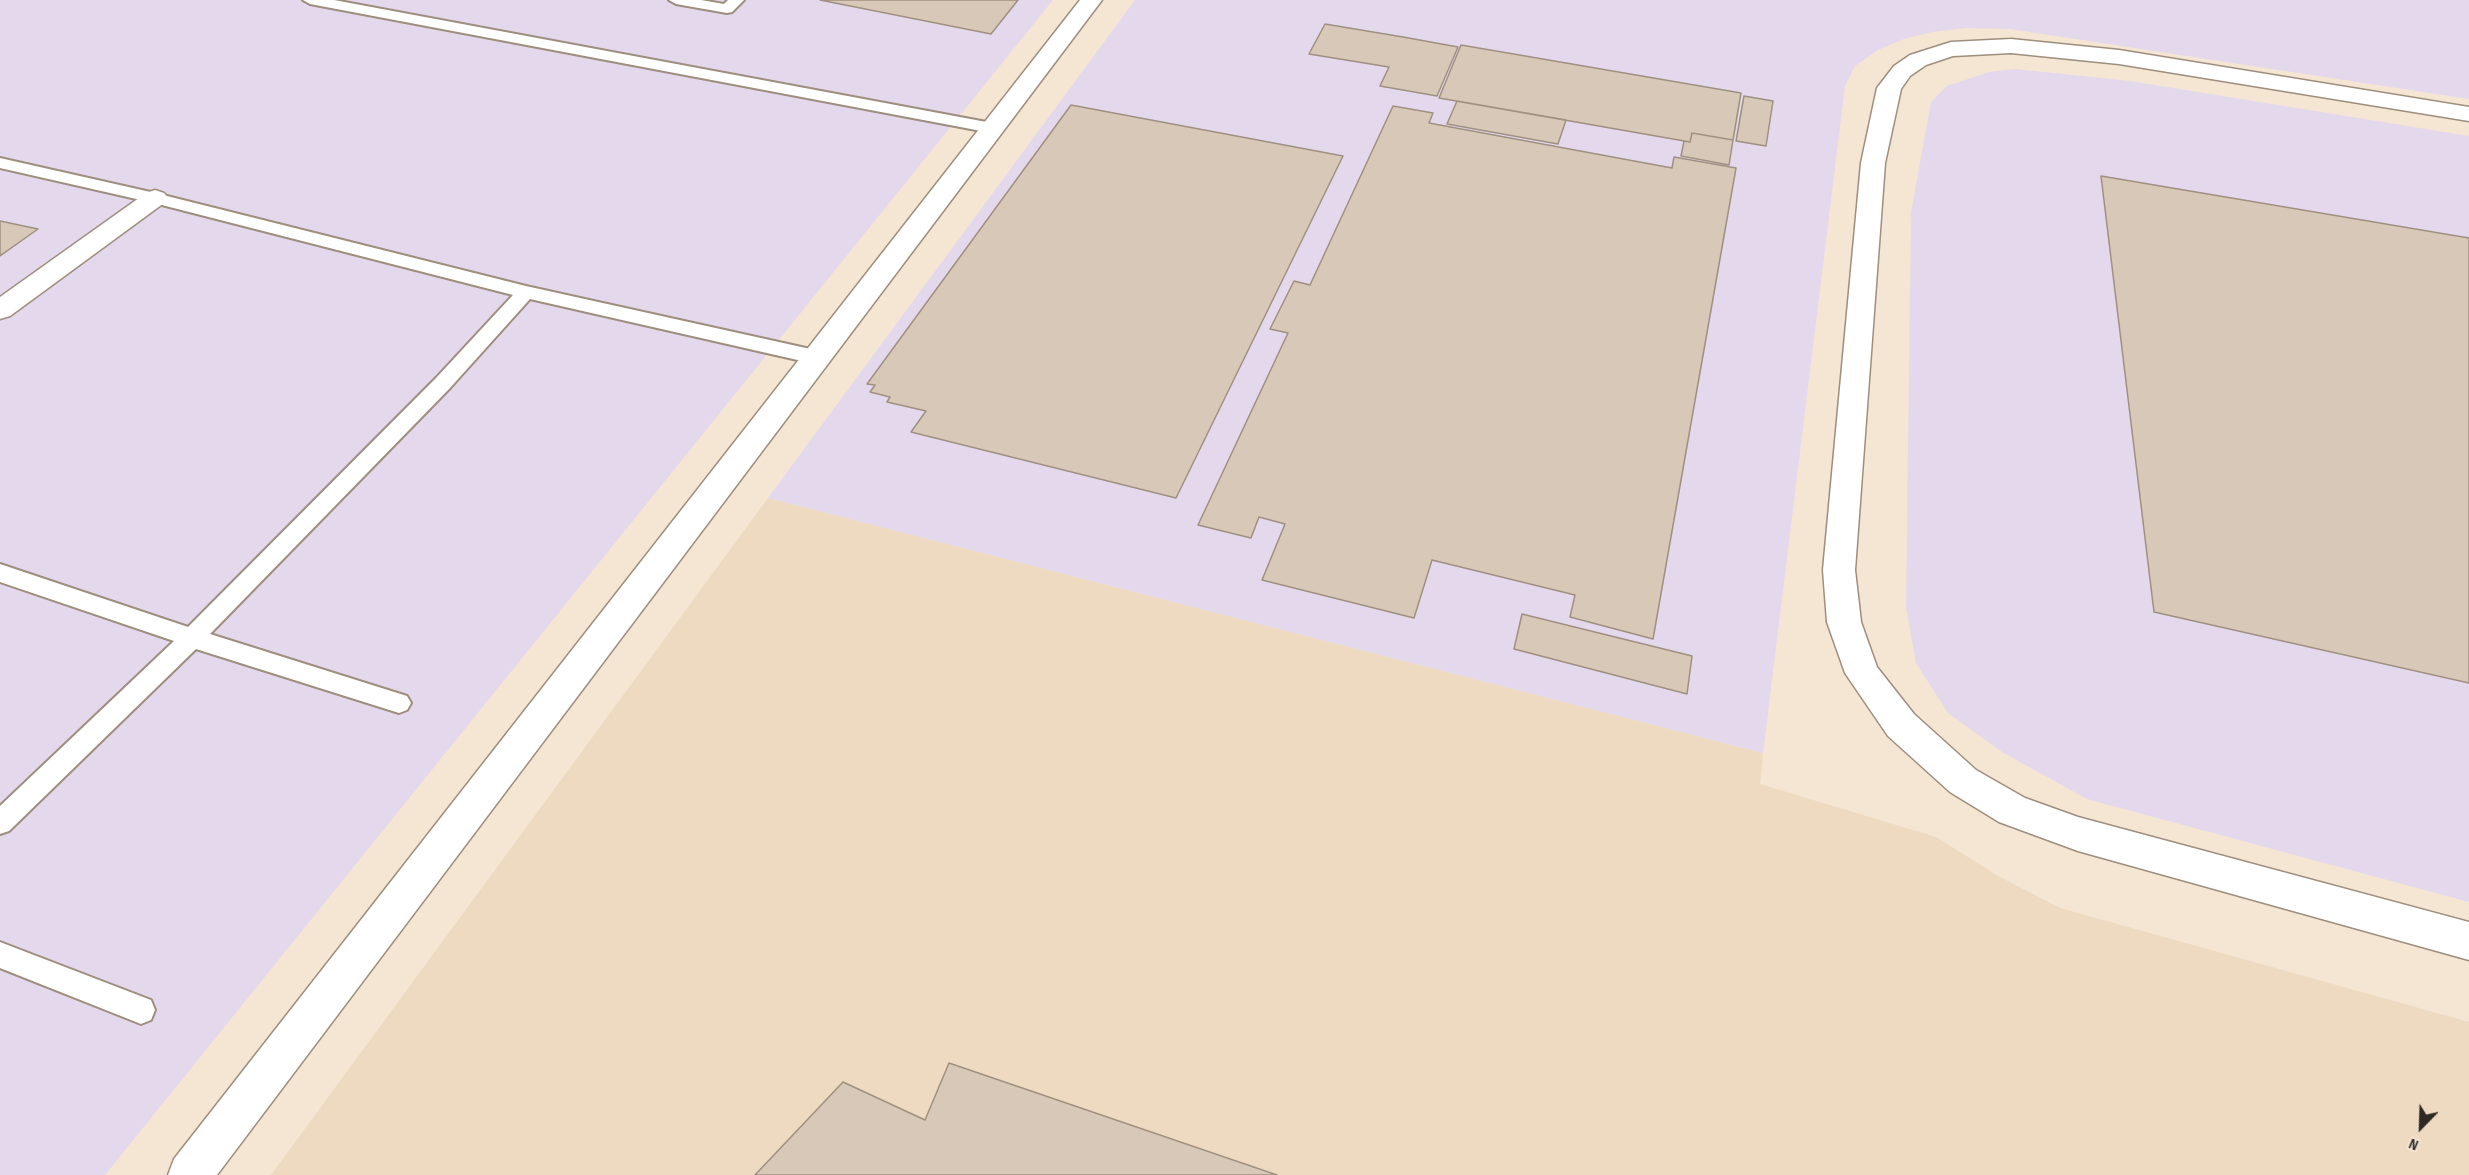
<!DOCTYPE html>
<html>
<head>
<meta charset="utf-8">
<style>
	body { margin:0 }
	#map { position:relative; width:2469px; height:1175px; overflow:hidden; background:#f5e5d3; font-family:"Sofia Sans Condensed",sans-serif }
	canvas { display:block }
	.north { position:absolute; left:2391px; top:1097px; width:60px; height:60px; -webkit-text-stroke:4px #f5e5d3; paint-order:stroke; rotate:203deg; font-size:16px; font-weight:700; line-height:24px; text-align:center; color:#2e2822 }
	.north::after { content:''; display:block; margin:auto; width:21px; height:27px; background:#2e2822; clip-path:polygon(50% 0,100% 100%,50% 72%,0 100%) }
</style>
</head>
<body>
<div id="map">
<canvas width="2469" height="1175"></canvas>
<div class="north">N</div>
</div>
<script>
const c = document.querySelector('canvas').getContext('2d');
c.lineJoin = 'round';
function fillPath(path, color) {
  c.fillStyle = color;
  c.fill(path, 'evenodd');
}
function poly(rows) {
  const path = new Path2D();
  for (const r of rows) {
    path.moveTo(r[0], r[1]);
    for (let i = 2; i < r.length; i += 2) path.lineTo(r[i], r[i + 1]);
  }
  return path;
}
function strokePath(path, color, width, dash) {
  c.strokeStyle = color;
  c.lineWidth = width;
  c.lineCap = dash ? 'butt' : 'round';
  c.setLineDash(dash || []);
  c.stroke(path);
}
fillPath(poly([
	[768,498,1763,753,1760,784,1936,837,1998,876,2060,908,2469,1022,2469,1175,271,1175]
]), '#eed9c1');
fillPath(poly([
	[0,0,1053,0,105,1175,0,1175],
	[1135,0,2469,0,2469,99,2010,29,1966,28,1932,32,1904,39,1878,50,1855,66,1845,86,1763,753,768,498],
	[2015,69,2130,81,2469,136,2469,902,2087,799,2002,752,1948,713,1916,663,1906,607,1911,213,1931,102,1947,86,1989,72]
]), '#e4d8ed');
const building = poly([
	[820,0,1018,0,991,34,820,0],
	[1325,24,1403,37,1458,47,1437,96,1380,86,1389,67,1309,54,1325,24],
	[1461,45,1741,93,1733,140,1692,133,1690,142,1439,98,1461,45],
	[1744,96,1773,101,1766,146,1736,141,1744,96],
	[1457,101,1566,120,1558,144,1447,124,1457,101],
	[1071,105,1343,156,1176,498,911,432,926,411,887,402,890,397,870,392,875,385,867,384,1071,105],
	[1393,106,1433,113,1429,123,1672,168,1674,157,1736,168,1653,639,1570,617,1575,595,1432,560,1414,618,1262,580,1285,524,1259,517,1251,538,1198,525,1288,333,1270,329,1294,281,1310,285,1393,106],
	[1692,133,1733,140,1729,165,1681,156,1684,141,1690,142,1692,133],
	[2101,176,2469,238,2469,683,2154,612,2101,176],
	[0,221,38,229,0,256,0,221],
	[1522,614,1692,656,1687,694,1514,649,1522,614],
	[949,1063,1277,1175,755,1175,843,1082,925,1120,949,1063]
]);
fillPath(building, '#d8c8b7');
strokePath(building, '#9f9080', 1.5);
const service = poly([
	[303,0,334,0,992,123,1000,128,992,133,310,4,303,0],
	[669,0,701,0,724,4,728,0,744,0,732,12,727,13,676,4,669,0],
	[0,158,155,193,526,286,815,350,822,352,825,357,822,362,815,364,530,299,450,388,210,634,407,696,411,703,407,710,399,713,196,649,9,831,0,834,0,806,174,641,0,582,0,564,188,627,436,378,513,295,154,203,0,168,0,158],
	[0,942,151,1000,155,1010,151,1020,141,1024,0,968,0,942]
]);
const minor = poly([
	[155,190,164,193,168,198,164,203,10,316,0,319,0,297,146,193,155,190]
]);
const tertiary = poly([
	[1080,0,1102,0,217,1175,168,1175,174,1159,1080,0],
	[2011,39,2119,50,2469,107,2469,121,2119,64,2011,53,1953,56,1926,65,1910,76,1901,89,1885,163,1855,570,1861,622,1877,667,1914,714,1976,770,2025,798,2078,817,2469,922,2469,960,2078,851,1999,822,1950,792,1888,736,1845,673,1827,622,1823,570,1861,163,1877,88,1894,66,1910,55,1951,42,2011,39]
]);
strokePath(service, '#9d8e7e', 4);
strokePath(minor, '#9d8e7e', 3);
strokePath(tertiary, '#9d8e7e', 3);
fillPath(service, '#fff');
fillPath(minor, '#fff');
fillPath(tertiary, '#fff');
</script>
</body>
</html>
